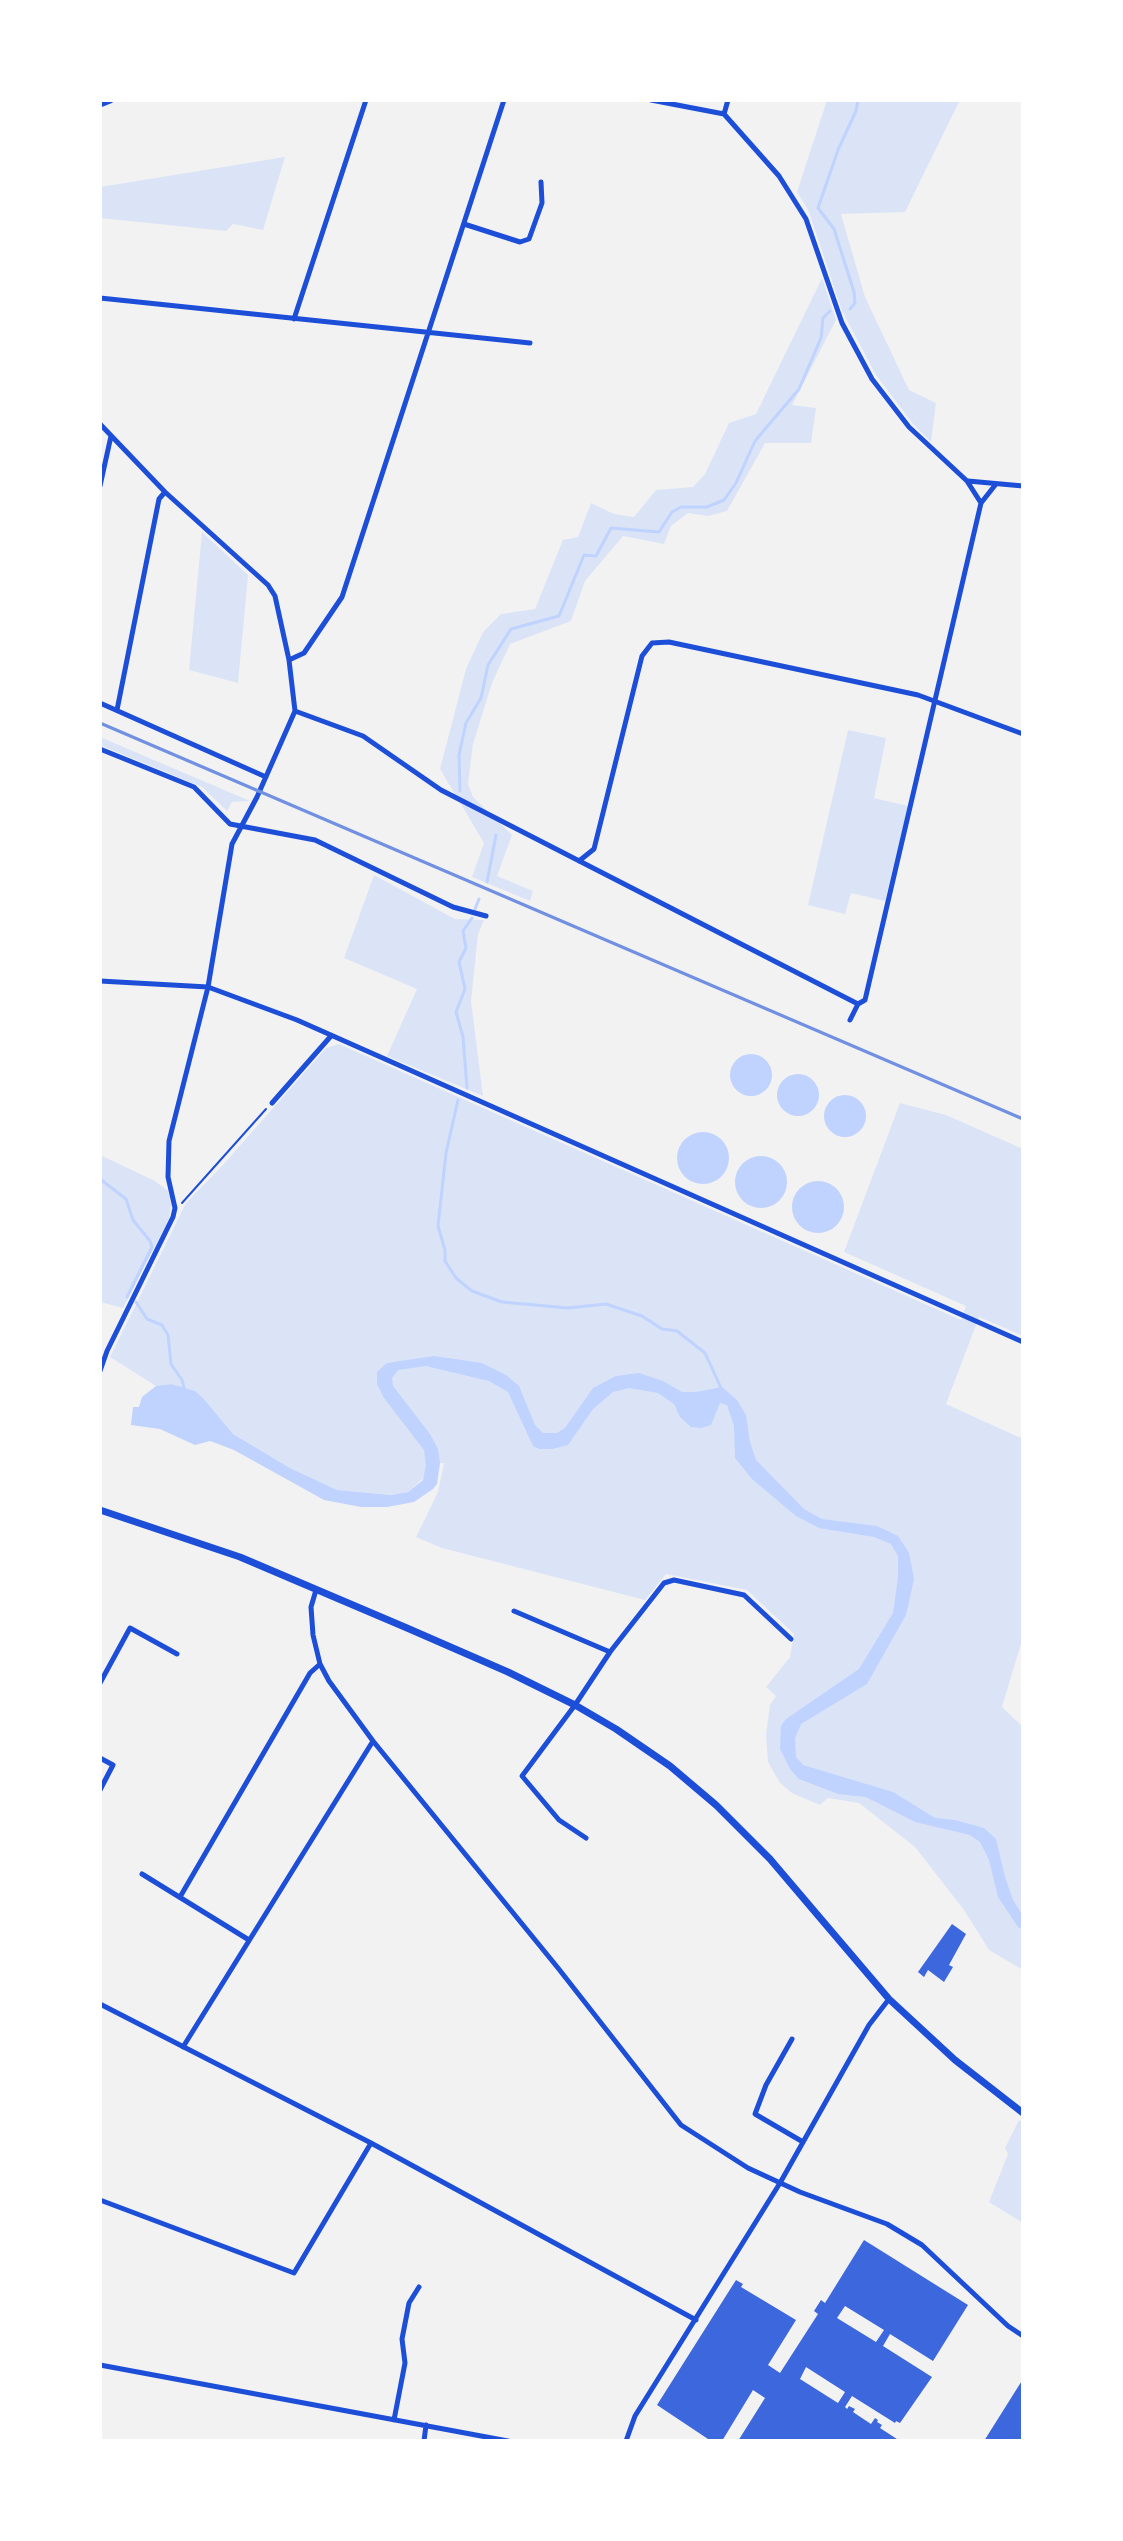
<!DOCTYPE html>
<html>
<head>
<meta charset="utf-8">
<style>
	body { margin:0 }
	#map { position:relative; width:1123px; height:2541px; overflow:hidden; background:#f2f2f2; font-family:Jost,sans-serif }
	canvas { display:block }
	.frame { position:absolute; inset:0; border:102px solid #fff; pointer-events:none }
</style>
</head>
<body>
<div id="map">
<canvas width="1123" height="2541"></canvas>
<div class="frame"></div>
</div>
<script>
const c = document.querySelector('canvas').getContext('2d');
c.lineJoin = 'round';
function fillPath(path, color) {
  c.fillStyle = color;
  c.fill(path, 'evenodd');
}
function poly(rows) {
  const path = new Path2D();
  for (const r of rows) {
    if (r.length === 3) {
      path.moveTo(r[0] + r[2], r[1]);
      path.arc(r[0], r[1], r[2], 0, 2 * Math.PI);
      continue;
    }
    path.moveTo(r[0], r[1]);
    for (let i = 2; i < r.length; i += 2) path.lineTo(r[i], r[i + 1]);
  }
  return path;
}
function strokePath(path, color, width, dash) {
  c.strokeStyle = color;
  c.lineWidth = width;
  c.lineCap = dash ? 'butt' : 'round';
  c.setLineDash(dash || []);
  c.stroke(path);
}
fillPath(poly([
	[827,100,960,100,905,212,841,214,865,297,909,390,936,403,931,442,913,424,876,375,842,311,809,212,797,192],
	[285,157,263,230,233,224,226,231,100,218,100,187],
	[822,278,836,320,792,405,816,408,811,443,765,443,727,511,708,516,688,513,671,526,664,544,623,536,585,581,571,621,510,644,492,683,473,744,468,784,473,797,512,835,497,876,533,891,530,901,472,877,484,843,440,769,466,669,483,632,501,614,535,609,563,540,578,537,591,503,614,514,634,517,656,490,693,487,705,474,729,423,756,414],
	[202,532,248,575,238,683,189,670],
	[848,730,886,738,874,798,908,806,885,901,851,893,845,914,808,905],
	[100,737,250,801,232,802,227,811,202,787,100,745],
	[374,875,455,919,484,920,478,934,471,1001,483,1096,387,1056,417,989,344,958],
	[339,1044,961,1320,966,1306,844,1252,900,1103,946,1115,1023,1149,1023,1336,979,1317,946,1404,1023,1439,1023,1637,1002,1707,1023,1727,1023,1970,989,1950,964,1910,915,1847,859,1803,828,1798,820,1805,792,1793,780,1783,768,1762,766,1735,770,1705,776,1696,766,1687,790,1657,794,1634,747,1590,666,1574,645,1600,442,1548,416,1537,438,1492,444,1463,440,1463,408,1492,391,1495,337,1490,290,1468,233,1434,204,1399,171,1384,156,1386,110,1357,186,1203,222,1166,326,1048],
	[100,1155,155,1181,168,1191,171,1205,169,1219,123,1308,100,1302],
	[1019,2120,1023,2123,1023,2223,989,2202,1008,2154,1005,2148]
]), '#dbe4f7');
fillPath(poly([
	[751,1075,21],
	[798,1095,21],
	[845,1116,21],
	[703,1158,26],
	[761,1182,26],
	[818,1207,26],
	[434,1356,482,1363,506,1375,519,1386,535,1425,543,1433,557,1433,565,1428,593,1388,616,1376,639,1373,663,1381,682,1392,696,1392,722,1387,737,1400,746,1415,750,1442,756,1460,804,1509,822,1519,877,1526,898,1536,909,1553,914,1579,906,1615,867,1684,801,1724,795,1738,796,1757,803,1765,893,1792,935,1818,955,1820,984,1828,996,1839,1005,1877,1013,1900,1023,1916,1023,1930,1018,1927,998,1897,989,1860,980,1842,970,1835,915,1822,866,1797,838,1794,799,1779,790,1769,780,1749,781,1726,786,1719,859,1669,893,1613,898,1578,898,1556,891,1544,874,1537,819,1528,796,1516,752,1479,735,1458,734,1426,727,1405,720,1403,711,1425,701,1428,691,1427,680,1417,674,1404,658,1393,629,1388,613,1392,593,1409,568,1445,552,1449,539,1449,533,1446,508,1392,489,1381,426,1366,398,1370,392,1378,393,1386,430,1434,438,1449,440,1463,437,1484,433,1489,414,1502,387,1507,361,1507,324,1500,234,1450,210,1441,195,1445,160,1429,131,1425,133,1407,139,1407,142,1397,156,1386,171,1384,195,1391,204,1399,233,1434,290,1468,337,1490,391,1495,408,1492,423,1480,426,1465,424,1450,384,1398,377,1384,377,1372,387,1363]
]), '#bfd3fe');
strokePath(poly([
	[850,309,855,303,854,292,834,229,818,208,838,150,856,111,858,100],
	[460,791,459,755,466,723,481,698,488,665,511,629,559,616,584,555,596,556,611,528,659,532,672,512,681,507,707,507,724,500,736,483,755,441,799,389,821,338,823,318,830,311],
	[487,882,496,835],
	[475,909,479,899],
	[467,1088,463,1037,456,1012,465,989,459,962,466,948,463,931,472,918],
	[458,1100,446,1153,438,1226,445,1250,445,1261,456,1278,472,1291,502,1302,568,1308,606,1304,642,1316,662,1329,677,1331,705,1353,721,1388],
	[100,1179,126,1199,133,1220,150,1241,152,1247,127,1297],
	[136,1302,147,1319,162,1325,168,1335,171,1364,182,1380,185,1391]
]), '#bfd3fe', 3);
fillPath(poly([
	[952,1924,966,1934,949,1965,953,1967,944,1982,928,1970,924,1977,918,1972],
	[864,2240,968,2305,933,2361,890,2334,883,2346,932,2377,900,2423,896,2421,895,2423,852,2396,845,2407,847,2409,849,2406,855,2409,853,2412,871,2424,875,2418,878,2420,877,2422,882,2425,880,2428,900,2441,738,2441,765,2398,753,2390,722,2441,711,2441,657,2405,736,2280,743,2284,741,2287,796,2320,768,2365,780,2373,818,2314,814,2311,821,2300,825,2303],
	[845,2306,884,2330,876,2342,837,2318],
	[806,2367,845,2392,838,2403,800,2379],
	[1023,2379,1023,2441,984,2441]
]), '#3d67dc');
strokePath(poly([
	[182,1203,266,1109]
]), '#1d4ed8', 2);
strokePath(poly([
	[651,100,724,114],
	[728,100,724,114,779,176,806,219,842,323,872,379,909,427,967,481,981,503],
	[464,224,520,242,529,239,542,203,541,182],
	[100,298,530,343],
	[294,319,366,100],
	[100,424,165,492,268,585,275,596,289,660,295,711,257,797,232,844,208,987,169,1141,168,1177,175,1208,173,1217,107,1351,100,1371],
	[968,481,1023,486],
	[100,486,111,436],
	[289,660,304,653,342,597,504,100],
	[100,703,266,777],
	[117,710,159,499,165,492],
	[295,711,363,736,441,790,858,1004],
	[100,749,194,787,230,824,315,840,453,907,486,916],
	[579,861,594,849,642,656,652,643,669,642,918,695,1023,734],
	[100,981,208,987,297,1020,1023,1342],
	[850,1020,858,1004,865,1000,981,503,996,484],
	[272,1103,331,1036],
	[316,1590,311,1607,313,1635,320,1664,329,1681,373,1741,558,1968,681,2125,748,2168,800,2192,887,2224,922,2245,1008,2326,1023,2336],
	[514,1611,610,1652],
	[100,1683,130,1628,177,1654],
	[100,1758,113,1765,100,1790],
	[586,1838,559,1820,522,1776,575,1705,610,1652,664,1583,674,1580,744,1595,791,1639],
	[142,1874,249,1940],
	[180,1897,310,1673,320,1664],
	[100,2004,371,2143,696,2320],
	[792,2039,766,2085,755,2114,803,2142],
	[183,2047,373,1741],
	[100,2200,294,2273,371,2143],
	[100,2365,508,2441],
	[394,2420,405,2363,402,2339,409,2303,419,2287],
	[424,2441,426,2425],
	[626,2441,635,2416,780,2183,869,2025,889,1999]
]), '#1d4ed8', 5);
strokePath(poly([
	[100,104,110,100],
	[100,1510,240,1557,407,1628,508,1672,575,1705,616,1729,670,1766,716,1805,770,1859,889,1999,955,2060,1023,2113]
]), '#1d4ed8', 7);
strokePath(poly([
	[100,723,1023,1119]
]), '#7290e2', 3);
</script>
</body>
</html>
